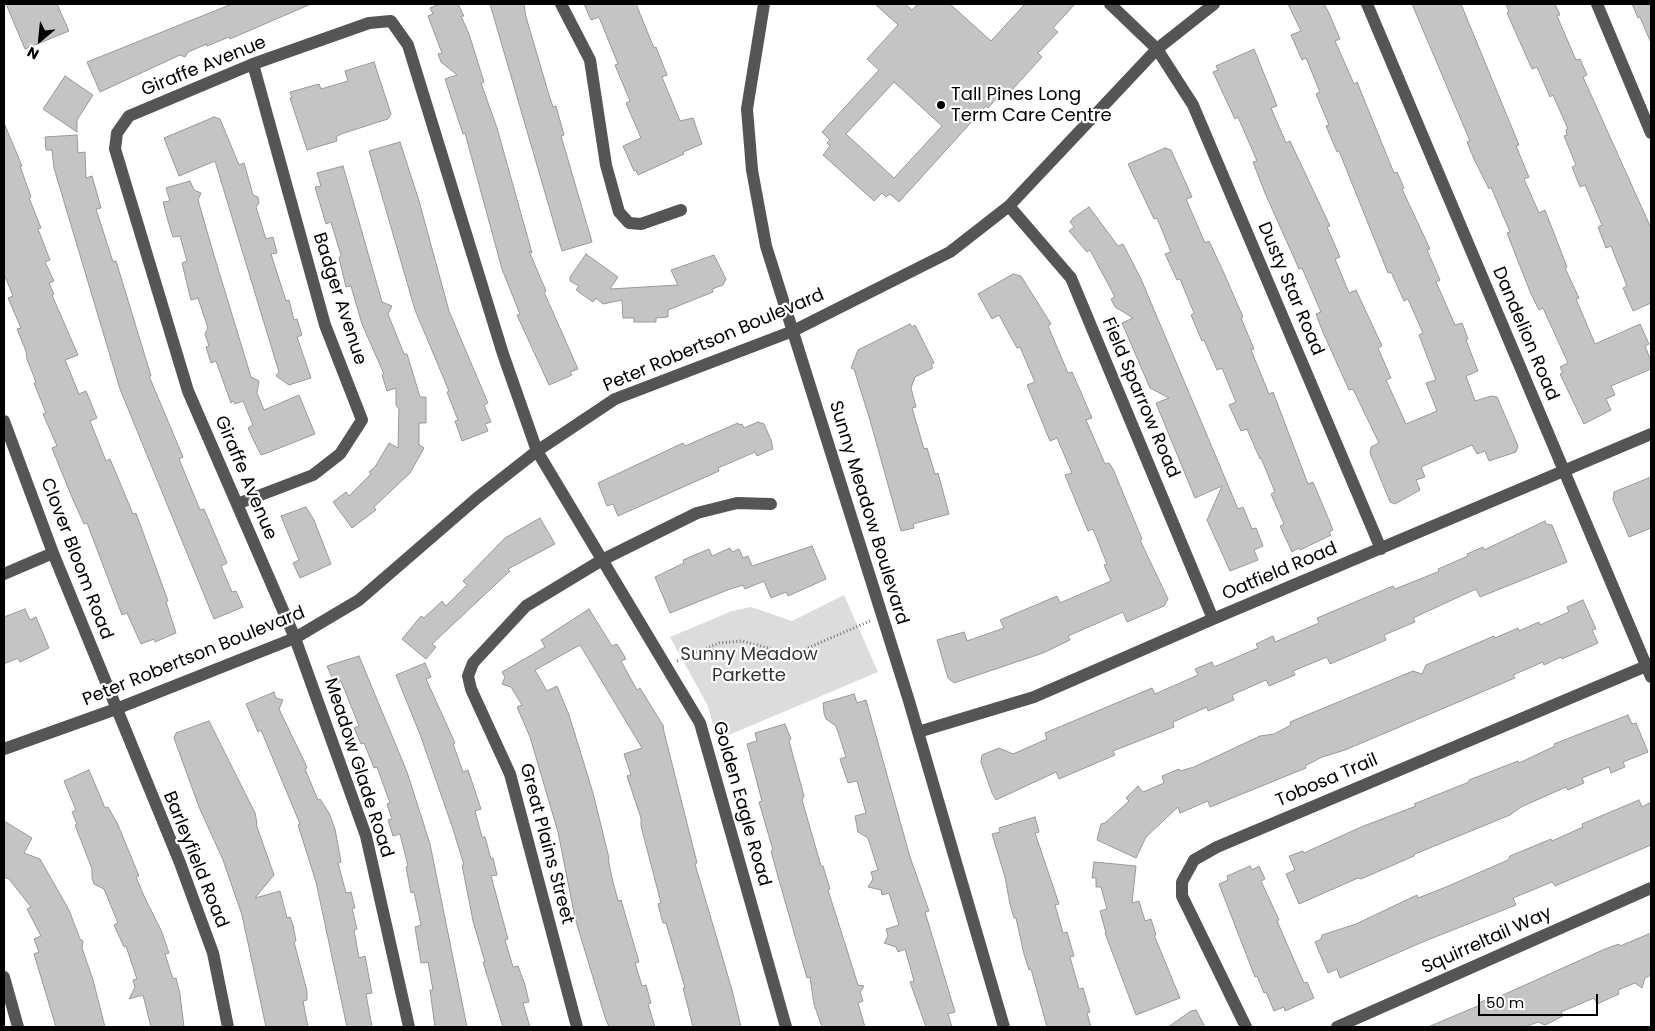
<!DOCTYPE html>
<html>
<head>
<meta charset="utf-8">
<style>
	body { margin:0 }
	#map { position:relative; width:1655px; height:1031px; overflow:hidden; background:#fff; font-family:Poppins,sans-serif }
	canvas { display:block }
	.frame { position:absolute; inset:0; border:5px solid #000; pointer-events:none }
	.north { position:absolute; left:15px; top:15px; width:50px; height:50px; -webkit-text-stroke:4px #fff; paint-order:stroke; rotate:208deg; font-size:14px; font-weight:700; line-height:20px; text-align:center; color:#000 }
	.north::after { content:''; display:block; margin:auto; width:18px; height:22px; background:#000; clip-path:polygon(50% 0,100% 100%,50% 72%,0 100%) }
	.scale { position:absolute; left:1478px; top:994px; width:120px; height:22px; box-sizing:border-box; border:2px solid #000; border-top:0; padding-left:6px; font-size:15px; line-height:18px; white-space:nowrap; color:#000; -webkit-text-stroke:4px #fff; paint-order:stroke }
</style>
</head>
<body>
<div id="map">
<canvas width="1655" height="1031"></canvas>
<div class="frame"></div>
<div class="north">N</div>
<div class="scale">50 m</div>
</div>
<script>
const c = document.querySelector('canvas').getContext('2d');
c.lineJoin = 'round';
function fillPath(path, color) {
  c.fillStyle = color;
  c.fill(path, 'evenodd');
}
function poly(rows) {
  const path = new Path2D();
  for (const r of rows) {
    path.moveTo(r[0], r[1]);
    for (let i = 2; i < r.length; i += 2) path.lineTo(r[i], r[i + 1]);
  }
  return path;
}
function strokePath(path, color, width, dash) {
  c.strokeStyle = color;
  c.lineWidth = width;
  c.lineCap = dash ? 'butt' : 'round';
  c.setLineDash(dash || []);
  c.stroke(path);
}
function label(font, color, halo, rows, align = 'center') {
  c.font = font + ' Poppins,sans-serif';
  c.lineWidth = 4.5;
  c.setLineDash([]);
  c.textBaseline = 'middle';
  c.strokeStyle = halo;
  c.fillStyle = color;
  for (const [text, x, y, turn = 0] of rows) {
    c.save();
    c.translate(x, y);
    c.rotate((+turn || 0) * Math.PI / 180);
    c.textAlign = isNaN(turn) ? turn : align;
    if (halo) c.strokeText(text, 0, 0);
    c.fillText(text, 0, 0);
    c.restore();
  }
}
fillPath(poly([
	[844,595,878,672,717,740,708,706,670,637,732,611,751,607,792,621]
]), '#dcdcdc');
const building = poly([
	[6,4,57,4,69,31,25,49,6,4],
	[232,4,311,4,230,39,229,37,207,46,207,44,188,52,185,57,180,55,100,92,87,62,232,4],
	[439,4,458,4,464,16,461,16,469,34,484,82,481,83,497,128,532,253,529,251,546,291,544,292,578,369,570,372,572,375,549,385,517,315,520,314,502,269,465,133,463,134,445,79,457,75,441,62,438,54,442,53,428,16,433,14,430,8,439,4],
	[490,4,524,4,526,17,549,95,553,107,556,106,564,135,561,136,592,242,562,251,490,4],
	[584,4,636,4,654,48,656,47,667,75,662,77,680,121,693,118,702,144,683,152,684,154,638,175,636,170,634,171,623,146,641,138,626,103,630,101,615,65,618,64,599,17,591,20,584,4],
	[875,4,905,4,912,10,918,4,950,4,991,41,1025,4,1075,4,1053,28,1058,32,1038,53,1042,57,1001,102,997,98,988,108,986,106,899,202,890,194,886,197,882,193,874,201,823,155,830,146,827,143,830,140,822,132,879,70,867,59,898,25,875,4],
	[894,82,942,126,894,178,846,134,894,82],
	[1288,4,1324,4,1328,11,1340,39,1335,41,1354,84,1357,82,1394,173,1397,172,1404,188,1402,189,1430,249,1427,250,1440,280,1436,282,1455,325,1462,323,1468,339,1466,340,1478,371,1466,376,1475,401,1491,396,1497,397,1518,446,1516,452,1489,461,1485,451,1477,454,1472,445,1421,467,1425,477,1416,480,1420,490,1395,504,1390,502,1370,453,1371,447,1379,443,1353,389,1349,390,1322,330,1316,314,1321,312,1302,268,1299,269,1265,193,1253,162,1257,161,1238,117,1235,119,1213,72,1218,70,1216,66,1254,49,1277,106,1271,108,1286,143,1290,141,1330,226,1327,227,1340,257,1335,259,1349,293,1356,290,1382,346,1378,348,1391,378,1386,380,1406,424,1437,411,1426,383,1436,380,1419,335,1423,333,1408,299,1404,301,1391,272,1388,273,1339,151,1337,152,1326,126,1329,125,1316,94,1320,92,1306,58,1302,60,1291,35,1301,31,1288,4],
	[1412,4,1461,4,1519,145,1516,146,1529,177,1524,179,1539,213,1545,210,1567,267,1565,268,1579,298,1576,299,1595,344,1640,324,1649,344,1645,346,1651,361,1651,369,1611,386,1615,395,1606,399,1611,410,1584,424,1560,374,1563,373,1560,367,1568,363,1543,308,1539,310,1531,294,1507,233,1510,232,1491,187,1489,189,1474,159,1467,142,1470,141,1412,4],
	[1506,4,1555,4,1560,15,1557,16,1576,60,1580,59,1587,75,1583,77,1651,228,1651,303,1633,311,1623,288,1627,286,1611,246,1606,248,1598,227,1602,225,1585,185,1580,187,1572,167,1576,165,1564,136,1567,135,1566,130,1568,129,1553,95,1550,97,1537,67,1532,69,1507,13,1509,12,1506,4],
	[1632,4,1651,4,1651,43,1640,17,1638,18,1632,4],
	[374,62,391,114,388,119,341,134,336,137,337,141,307,150,290,98,292,98,290,92,319,84,321,89,348,81,345,71,374,62],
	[65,76,93,95,77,120,77,132,43,109,65,76],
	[214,117,220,119,239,165,244,163,253,195,258,197,259,203,256,207,266,239,273,237,277,253,271,254,286,301,289,300,294,320,297,319,302,335,297,337,311,378,289,385,276,376,279,372,215,161,179,176,164,138,214,117],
	[4,123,22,166,20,166,31,197,29,198,41,228,38,229,50,260,45,262,54,281,49,283,54,294,52,295,78,355,65,360,79,394,86,391,97,418,90,421,106,461,110,459,133,514,136,513,168,601,166,602,176,633,155,642,154,639,141,644,127,613,122,615,87,523,84,524,71,495,52,448,57,446,43,414,46,413,34,383,36,382,27,359,26,351,17,329,21,328,8,298,13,296,4,274,4,123],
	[77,135,78,153,85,152,86,178,92,176,96,190,101,208,96,209,113,262,116,261,151,376,149,376,183,457,179,459,200,510,204,509,227,563,221,566,232,592,236,591,243,607,214,619,120,389,54,168,52,150,46,150,45,137,77,135],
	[400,142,419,201,449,311,488,403,484,405,491,422,485,424,488,431,462,441,455,421,458,420,447,392,449,391,415,310,369,151,400,142],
	[1165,148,1171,150,1192,197,1186,199,1205,243,1209,241,1223,271,1243,317,1241,318,1254,349,1251,350,1269,394,1273,392,1308,484,1313,482,1333,530,1329,532,1331,535,1300,550,1299,548,1292,552,1280,526,1284,524,1271,494,1275,492,1261,458,1260,459,1247,429,1241,431,1229,405,1236,402,1222,368,1217,370,1204,340,1202,341,1191,315,1194,313,1180,279,1177,280,1165,254,1171,252,1157,218,1154,219,1128,164,1165,148],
	[343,166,382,302,392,306,388,314,404,354,407,354,420,397,426,397,426,423,419,423,419,445,424,448,410,473,374,507,376,510,352,528,333,502,346,492,349,496,371,474,369,472,375,467,389,443,398,448,399,409,396,405,396,388,387,391,382,375,384,374,362,324,351,286,346,287,339,258,341,255,331,222,326,224,315,187,321,186,317,173,343,166],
	[190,181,194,190,201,193,198,200,213,252,251,377,259,381,257,393,264,410,299,395,315,434,267,453,261,455,253,439,248,428,253,425,243,401,235,404,233,401,231,403,216,361,211,363,206,347,209,346,205,334,208,328,198,298,191,300,182,263,187,261,180,236,173,237,168,221,163,202,170,201,166,188,190,181],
	[1089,207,1118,246,1123,244,1141,279,1238,509,1243,507,1252,529,1256,528,1263,546,1254,550,1258,560,1230,571,1207,520,1222,486,1195,498,1156,403,1169,398,1150,388,1122,323,1133,318,1115,307,1111,299,1115,297,1090,250,1087,252,1069,231,1074,227,1070,222,1073,218,1089,207],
	[586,254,618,277,610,289,678,285,671,270,714,255,726,279,723,285,712,289,713,292,668,310,668,317,656,318,656,322,634,322,634,318,623,318,622,300,603,304,596,298,593,302,576,290,579,286,570,281,570,277,586,254],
	[1013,274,1021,276,1051,324,1048,326,1068,373,1072,372,1079,388,1092,418,1086,420,1105,464,1109,463,1113,469,1142,539,1140,540,1168,599,1164,606,1127,622,1123,612,1068,636,1070,640,1043,653,954,683,948,678,937,640,964,632,967,641,1004,628,1000,620,1057,596,1060,603,1111,581,1104,565,1107,564,1093,529,1088,531,1065,475,1072,473,1057,438,1050,441,1027,385,1035,382,1020,347,1017,348,999,315,992,319,978,294,1013,274],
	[910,324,912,327,915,325,934,363,931,365,933,368,915,377,911,388,916,407,912,408,924,449,927,448,935,474,938,473,949,514,913,524,914,528,901,531,870,420,854,369,851,368,858,350,910,324],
	[758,422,764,424,771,440,773,449,770,450,757,456,755,452,718,468,719,471,618,516,613,504,607,506,598,483,683,443,685,446,738,423,739,425,742,424,744,428,758,422],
	[1651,477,1651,528,1629,537,1613,500,1614,492,1651,477],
	[306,507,314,520,331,564,300,578,293,563,299,560,281,516,306,507],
	[540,518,555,544,508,569,510,571,432,644,436,647,426,659,402,639,421,616,424,618,442,601,446,606,467,585,463,581,505,538,540,518],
	[1545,521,1546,524,1552,525,1567,562,1480,597,1476,589,1413,618,1415,622,1384,635,1386,640,1330,664,1327,657,1293,671,1295,675,1269,686,1266,680,1232,695,1234,700,1208,711,1207,707,1173,722,1174,727,1113,751,1115,755,1059,779,1056,772,996,800,992,793,981,762,982,755,999,748,1013,754,1047,739,1045,733,1152,688,1155,694,1198,675,1195,669,1212,662,1214,667,1258,648,1256,644,1273,636,1275,642,1319,623,1317,618,1393,586,1395,589,1435,573,1439,571,1438,569,1468,556,1467,554,1483,547,1484,550,1545,521],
	[812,546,826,579,788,596,786,592,771,598,764,581,745,589,743,585,730,589,670,613,655,577,684,563,683,560,709,549,712,556,730,548,732,552,739,549,743,558,748,556,752,566,812,546],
	[1583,600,1596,629,1592,630,1598,643,1562,659,1561,657,1544,665,1543,662,1513,675,1515,678,1345,750,1322,757,1305,766,1306,768,1210,807,1208,801,1180,813,1178,807,1146,837,1136,858,1097,840,1101,824,1105,823,1129,801,1126,798,1138,786,1143,792,1164,783,1162,776,1179,769,1180,771,1194,767,1260,736,1274,734,1291,725,1290,722,1413,671,1422,674,1426,665,1494,636,1495,638,1518,628,1519,631,1539,622,1540,625,1569,612,1567,607,1583,600],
	[25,609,30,620,36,617,49,648,20,662,18,658,4,664,4,617,25,609],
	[589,609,612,646,617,644,626,659,621,661,637,690,640,688,664,727,663,728,697,863,695,864,732,990,741,1027,693,1027,683,988,685,988,666,923,663,923,658,904,661,903,641,826,641,818,627,776,631,775,624,754,642,748,580,645,535,670,547,691,557,686,569,715,593,793,609,858,608,858,612,878,618,901,621,900,639,962,635,963,642,986,646,985,651,1003,648,1004,655,1027,609,1027,605,1017,575,918,558,832,530,737,517,707,522,705,511,687,502,684,505,677,502,672,545,647,541,640,589,609],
	[359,656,407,772,430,844,467,1027,435,1027,430,990,433,990,428,962,421,963,415,927,421,925,414,892,411,893,406,867,408,866,400,834,393,836,388,820,392,819,387,804,390,803,377,767,374,768,364,743,361,744,354,728,359,726,341,681,335,684,327,666,359,656],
	[425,663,431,677,426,679,455,743,453,744,463,772,468,770,481,809,475,811,482,837,485,837,491,859,493,858,497,875,491,876,508,939,505,940,513,967,518,966,525,985,529,1002,523,1003,530,1027,503,1027,483,962,485,962,473,921,462,865,464,865,453,829,421,737,396,675,425,663],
	[274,692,276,698,283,700,279,709,305,763,307,768,305,769,318,800,320,799,329,813,335,829,341,862,338,863,346,893,351,892,355,908,352,908,357,929,354,930,359,958,365,956,372,993,366,994,372,1027,347,1027,316,882,298,825,300,824,261,730,258,732,246,704,274,692],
	[854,694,857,703,866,700,910,857,929,911,925,912,955,1012,948,1014,952,1027,926,1027,910,982,914,981,905,949,898,952,896,947,884,943,888,936,886,929,899,925,889,893,882,895,881,890,868,887,873,879,871,872,878,870,868,838,858,832,855,816,866,813,857,781,848,783,840,759,846,757,836,726,826,719,824,713,823,703,854,694],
	[1628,715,1632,724,1636,723,1648,752,1623,762,1625,767,1611,773,1609,767,1582,778,1584,783,1568,790,1566,787,1521,807,1510,815,1415,854,1414,856,1361,879,1358,878,1299,904,1286,874,1295,870,1289,856,1303,851,1304,853,1361,827,1416,806,1414,804,1469,782,1469,780,1518,761,1519,763,1555,746,1554,744,1628,715],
	[209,721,255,813,257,823,256,824,274,875,255,898,280,891,287,918,290,917,293,925,296,941,294,942,307,991,307,1000,303,1001,308,1027,266,1027,242,915,223,860,199,807,174,738,176,733,209,721],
	[785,724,791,739,789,741,804,796,802,800,821,866,823,866,830,889,828,890,858,985,864,986,860,992,863,1001,858,1003,865,1027,822,1027,814,1004,810,977,807,978,777,873,771,851,773,850,759,802,762,801,747,744,757,741,755,733,785,724],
	[89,770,105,808,108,807,118,825,139,876,136,877,144,896,161,930,169,953,165,954,173,979,176,978,180,994,184,1027,151,1027,143,995,129,999,135,987,133,980,137,979,126,946,124,947,114,925,118,923,104,889,94,884,92,878,92,869,75,825,77,824,72,812,76,810,64,781,89,770],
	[1639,800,1642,807,1651,802,1651,845,1555,886,1552,882,1513,898,1516,905,1425,941,1340,978,1337,969,1328,973,1315,942,1321,939,1322,935,1356,924,1417,895,1418,898,1446,887,1508,860,1510,856,1551,839,1552,841,1583,827,1582,824,1639,800],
	[1035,817,1039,832,1035,833,1059,904,1055,905,1063,933,1067,932,1074,956,1070,957,1079,989,1083,988,1090,1012,1087,1013,1091,1027,1047,1027,1031,969,1029,970,1024,954,1016,918,1014,918,1010,904,1005,877,992,834,1000,832,999,828,1035,817],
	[4,821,32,838,24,853,40,859,69,910,80,939,83,941,82,948,93,980,105,1027,56,1027,34,954,39,952,34,939,41,936,27,909,31,907,9,879,4,877,4,821],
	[1094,862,1136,866,1132,903,1139,901,1145,921,1151,919,1156,935,1154,935,1180,998,1136,1015,1105,933,1106,933,1100,911,1107,909,1101,887,1096,887,1096,878,1092,878,1094,862],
	[1250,866,1252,870,1259,866,1265,879,1261,881,1279,920,1277,921,1304,983,1307,982,1314,998,1285,1011,1284,1007,1274,1011,1266,992,1264,993,1257,976,1255,977,1219,884,1228,880,1227,876,1250,866],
	[1651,933,1651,975,1645,978,1642,988,1635,983,1618,990,1619,994,1597,1004,1594,998,1561,1012,1563,1016,1545,1025,1538,1022,1525,1027,1428,1027,1480,1005,1479,1003,1494,996,1494,999,1605,949,1619,944,1620,946,1651,933],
	[1196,1010,1205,1027,1168,1027,1191,1011,1196,1010]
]);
fillPath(building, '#c4c4c4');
strokePath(building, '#999', 1);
strokePath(poly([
	[677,661,719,643,742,641,775,650,803,650,870,621]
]), '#777', 3, [1, 2.5]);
strokePath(poly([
	[561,4,590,60,606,165,619,212,629,223,641,224,681,210],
	[764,4,747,109,752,170,766,246,909,701,1004,1027],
	[1110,4,1157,49,1193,105,1381,549],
	[1367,4,1651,677],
	[1597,4,1651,133],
	[1009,206,1071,278,1213,619],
	[4,421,53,553,180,863,213,953,228,1027],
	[237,504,313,475,340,454,362,420,325,325,253,64],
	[4,574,53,553],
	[918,732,1034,697,1213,619,1651,434],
	[4,749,116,709,295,638,359,600,477,498,537,451,615,399,793,331,950,252,1009,206,1157,49,1214,4],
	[4,977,18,1027],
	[409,1027,366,836,295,638,188,391,115,149,117,133,129,116,253,64,369,23,391,21,408,45,503,354,537,451,700,723,786,1027],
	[577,1027,510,774,471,689,468,676,473,663,526,606,602,560,697,513,737,503,771,504],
	[1246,1027,1182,896,1182,882,1194,860,1217,847,1651,664],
	[1337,1027,1651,888]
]), '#555', 12);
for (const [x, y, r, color] of [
	[941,105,5,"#000"]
]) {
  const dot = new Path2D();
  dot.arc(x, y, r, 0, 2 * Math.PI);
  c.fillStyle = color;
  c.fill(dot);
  strokePath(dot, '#fff', 2);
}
label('18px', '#000', '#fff', [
	["Giraffe Avenue",204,67,-22],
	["Dusty Star Road",1290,289,67],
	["Badger Avenue",339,299,72],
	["Dandelion Road",1525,334,67],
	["Peter Robertson Boulevard",714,341,-23],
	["Field Sparrow Road",1140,398,67],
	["Giraffe Avenue",245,478,67],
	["Sunny Meadow Boulevard",868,513,73],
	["Clover Bloom Road",76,559,69],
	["Oatfield Road",1280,572,-23],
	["Peter Robertson Boulevard",194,657,-22],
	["Meadow Glade Road",358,768,72],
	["Tobosa Trail",1327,781,-23],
	["Golden Eagle Road",741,804,74],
	["Great Plains Street",546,844,75],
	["Barleyfield Road",195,860,68],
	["Squirreltail Way",1487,941,-24]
]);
label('18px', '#000', '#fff', [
	["Tall Pines Long",951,95],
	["Term Care Centre",951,116]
], 'left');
label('18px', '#333', '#fff', [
	["Sunny Meadow",749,655],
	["Parkette",749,676]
]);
</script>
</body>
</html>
